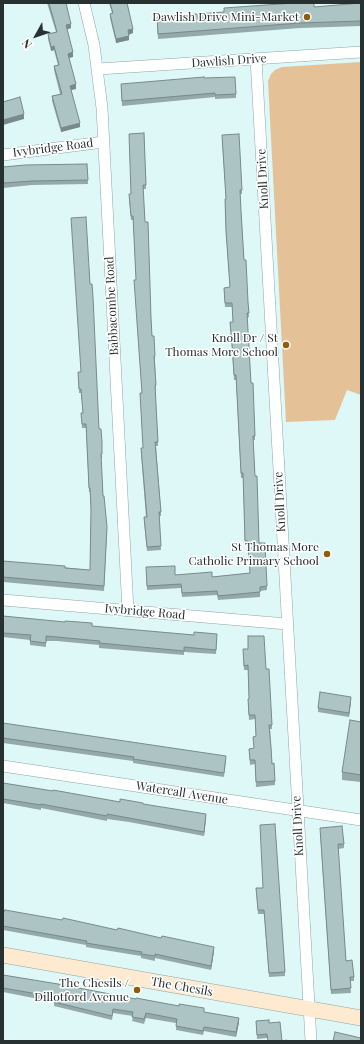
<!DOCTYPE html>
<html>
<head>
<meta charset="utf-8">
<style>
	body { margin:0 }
	#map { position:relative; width:364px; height:1044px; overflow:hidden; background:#def8f7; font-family:"Playfair Display",serif }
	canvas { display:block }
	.frame { position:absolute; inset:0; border:4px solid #273131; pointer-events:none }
	.north { position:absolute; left:16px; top:16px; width:40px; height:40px; -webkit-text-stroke:3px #fff; paint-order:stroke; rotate:230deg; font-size:11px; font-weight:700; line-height:16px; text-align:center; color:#273131 }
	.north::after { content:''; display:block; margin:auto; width:14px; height:18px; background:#273131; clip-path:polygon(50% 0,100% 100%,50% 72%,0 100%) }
</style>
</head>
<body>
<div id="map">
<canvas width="364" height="1044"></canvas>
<div class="frame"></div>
<div class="north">N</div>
</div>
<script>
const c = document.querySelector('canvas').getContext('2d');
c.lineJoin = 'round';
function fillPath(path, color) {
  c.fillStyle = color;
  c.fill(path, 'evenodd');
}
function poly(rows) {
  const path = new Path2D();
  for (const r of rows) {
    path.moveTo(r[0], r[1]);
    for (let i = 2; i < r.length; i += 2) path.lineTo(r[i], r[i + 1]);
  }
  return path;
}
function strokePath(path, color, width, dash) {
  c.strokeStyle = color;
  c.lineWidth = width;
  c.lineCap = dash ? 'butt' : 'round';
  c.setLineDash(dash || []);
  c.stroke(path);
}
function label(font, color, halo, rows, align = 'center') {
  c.font = font + ' "Playfair Display",serif';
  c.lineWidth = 3;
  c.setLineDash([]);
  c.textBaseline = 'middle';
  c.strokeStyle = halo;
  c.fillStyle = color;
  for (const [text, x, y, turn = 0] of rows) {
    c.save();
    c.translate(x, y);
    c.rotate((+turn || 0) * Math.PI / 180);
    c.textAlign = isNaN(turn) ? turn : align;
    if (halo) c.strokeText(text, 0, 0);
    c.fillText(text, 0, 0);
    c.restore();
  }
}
fillPath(poly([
	[361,62,361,395,347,390,335,420,286,422,268,81,271,74,275,70,282,67]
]), '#e4c197');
const street = poly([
	[84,3,94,45,102,108,128,611],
	[256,59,311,1041],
	[98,69,361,52],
	[3,155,103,142],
	[3,600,287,624],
	[3,766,361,820]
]);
const secondary = poly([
	[3,955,361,1018]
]);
strokePath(street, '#8ea6a5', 12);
strokePath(secondary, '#8ea6a5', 16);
strokePath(street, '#fff', 11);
strokePath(secondary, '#feead0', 15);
fillPath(poly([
	[47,3,66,3,71,28,67,29,73,57,69,58,76,89,71,90,80,127,61,132,52,101,52,96,60,94,54,70,54,66,58,65,54,50,51,51,48,39,48,34,56,32],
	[109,3,127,3,133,33,129,34,129,40,116,43,110,18,110,14,112,13],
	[361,3,361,26,300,28,158,39,157,22,314,7],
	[204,78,236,94,236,98,215,99,215,97,122,106,121,88],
	[144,133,146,189,143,189,151,318,152,336,155,356,155,361,156,389,155,390,158,442,158,446,156,446,161,512,161,516,159,516,161,550,147,551,144,521,144,517,146,517,141,453,141,448,143,448,142,393,133,220,131,220,129,198,131,194],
	[222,139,242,190,242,194,240,194,244,260,248,302,249,317,247,318,251,383,255,436,255,440,253,440,259,543,267,586,267,590,260,591,260,597,218,600,217,595,182,597,181,588,147,590,146,572,175,575,212,577,250,573,248,545,245,546,243,478,241,478,236,380,234,380,232,349,230,322,233,322,232,307,225,307,224,292,230,287,226,235,225,199,226,199],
	[87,164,88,184,32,185,3,188,3,167],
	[78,372,99,429,102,442,102,458,101,459,103,496,107,532,104,591,3,582,3,561,90,570,91,512,90,492,89,492,86,428,82,428,81,413,83,413,81,393,79,393],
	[3,616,92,626,217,638,216,654,184,652,184,655,99,648,99,645,57,641,46,641,46,647,30,645,30,640,3,637],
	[243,653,266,669,272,725,272,729,270,729,272,764,275,781,275,785,256,787,255,764,250,765,249,749,254,748,256,736,255,719,249,720,248,703,249,698,248,670,244,670],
	[351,701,349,717,318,712,318,708],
	[361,722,361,782,342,780,342,772],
	[3,723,226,760,224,777,133,763,133,761,3,743],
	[3,783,120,802,143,804,206,818,204,836,129,822,107,819,107,821,41,808,41,810,3,803],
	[320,832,344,844,344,848,338,849,346,961,354,977,354,981,350,981,351,993,331,994],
	[256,888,263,888,285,972,285,976,269,977,264,914,258,914],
	[3,911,214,951,211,970,155,958,155,961,141,958,141,956,86,947,86,945,3,930],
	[3,975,204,1012,239,1022,236,1037,204,1031,203,1035,176,1030,176,1023,146,1018,144,1024,132,1021,133,1016,113,1013,112,1020,54,1006,54,1002,3,992],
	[256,1021,269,1023,282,1041,267,1038,257,1039]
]), '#94a9a9');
fillPath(poly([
	[71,24,71,28,66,30,66,25],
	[133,29,133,33,128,35,128,30],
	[129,36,129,40,116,43,116,39],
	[54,46,54,50,51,51,51,47],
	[73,52,73,57,68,58,68,54],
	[76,84,76,89,70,90,70,86],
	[24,114,24,119,3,125,3,120],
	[80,123,80,127,61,132,61,128],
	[351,697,351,701,349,717,349,713],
	[206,814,206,818,204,836,204,832],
	[214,947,214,951,211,970,211,966],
	[239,1018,239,1022,236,1037,236,1032]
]), '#788a89');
const building = poly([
	[49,3,66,3,71,24,66,25,73,52,68,54,76,84,70,86,80,123,61,128,52,96,62,94,54,66,59,65,54,46,51,47,48,34,57,32,49,3],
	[110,3,127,3,133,29,128,30,129,36,116,39,110,14,113,13,110,3],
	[294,3,314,3,314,7,361,3,361,21,300,23,158,34,157,17,224,12,224,8,294,3],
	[204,77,204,78,235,77,236,94,215,95,215,93,122,101,121,84,204,77],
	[20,97,24,114,3,120,3,102,20,97],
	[144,133,146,185,143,185,145,222,148,222,151,318,152,336,154,336,155,356,154,356,156,385,155,385,158,442,155,442,161,512,159,512,161,546,147,547,144,517,147,517,141,448,143,448,140,393,142,393,134,280,136,280,133,216,131,216,129,194,131,194,129,134,144,133],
	[239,134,242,190,240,190,241,211,244,260,246,260,248,302,249,313,247,313,251,383,253,383,255,436,253,436,254,457,255,476,257,476,259,543,265,543,267,586,260,587,260,592,218,596,217,591,182,593,181,584,147,586,146,567,175,566,175,575,212,572,212,577,250,573,248,541,245,541,243,473,241,473,236,375,234,375,232,344,230,322,233,322,232,303,225,303,224,288,230,287,226,231,225,199,226,199,222,135,239,134],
	[87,164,88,180,32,181,3,183,3,167,25,165,87,164],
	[86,217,90,284,92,284,93,297,99,429,101,429,102,442,102,454,101,454,103,496,104,496,107,527,104,586,3,577,3,561,65,566,65,568,90,570,91,509,90,488,89,488,86,424,82,424,81,413,83,413,81,389,79,389,78,372,81,372,71,218,86,217],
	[3,616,65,622,65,621,92,623,92,626,194,635,194,632,217,634,216,650,184,647,184,651,99,643,100,641,57,637,46,636,46,643,30,641,31,635,3,633,3,616],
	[248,636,264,636,266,669,269,669,272,725,269,725,271,747,272,764,274,763,275,781,256,782,255,760,250,760,249,749,254,748,253,737,256,736,255,715,249,715,248,699,249,698,248,665,244,666,243,649,248,649,248,636],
	[320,692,351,697,349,713,318,708,320,692],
	[350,720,361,722,361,775,342,772,350,720],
	[3,723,226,756,224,773,133,759,134,757,3,738,3,723],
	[3,783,53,791,53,790,120,802,120,799,143,803,143,804,206,814,204,832,129,818,107,814,107,816,41,804,41,805,3,799,3,783],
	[275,824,285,972,269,973,264,910,258,910,256,888,263,888,260,825,275,824],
	[342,826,344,844,338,844,346,961,352,960,354,977,350,977,351,988,331,990,320,828,342,826],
	[5,910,62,920,63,918,117,930,118,928,161,938,162,936,214,947,211,966,155,954,155,956,141,954,142,952,86,943,87,941,3,926,3,911,4,912,5,910],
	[3,975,58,984,136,999,136,998,179,1006,179,1004,204,1008,204,1012,239,1018,236,1032,204,1027,203,1031,176,1026,177,1019,146,1013,144,1019,132,1017,133,1012,113,1009,112,1016,54,1002,55,997,3,988,3,975],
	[269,1020,269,1023,280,1022,282,1041,287,1040,287,1041,268,1041,267,1034,257,1035,256,1021,269,1020],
	[335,1032,361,1038,361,1041,333,1041,335,1032]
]);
fillPath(building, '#acc5c4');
strokePath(building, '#788a89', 1);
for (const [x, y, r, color] of [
	[307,17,4,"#905d0d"],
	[286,345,4,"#905d0d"],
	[327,554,4,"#905d0d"],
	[137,990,4,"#905d0d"]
]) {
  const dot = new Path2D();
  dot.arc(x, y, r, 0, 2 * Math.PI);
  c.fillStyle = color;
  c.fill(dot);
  strokePath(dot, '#fff', 1.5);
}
label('12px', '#273131', '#fff', [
	["Dawlish Drive Mini-Market",299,17],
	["Knoll Dr / St",278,338],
	["Thomas More School",278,352],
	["St Thomas More",319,547],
	["Catholic Primary School",319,561],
	["The Chesils /",129,983],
	["Dillotford Avenue",129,997]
], 'right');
label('12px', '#273131', '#fff', [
	["Dawlish Drive",229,61,-4],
	["Ivybridge Road",53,148,-7],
	["Knoll Drive",263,179,-93],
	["Babbacombe Road",112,306,-93],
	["Knoll Drive",280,502,-93],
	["Ivybridge Road",145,612,5],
	["Watercall Avenue",182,793,9],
	["Knoll Drive",298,826,-93],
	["The Chesils",182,987,10]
]);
</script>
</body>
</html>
